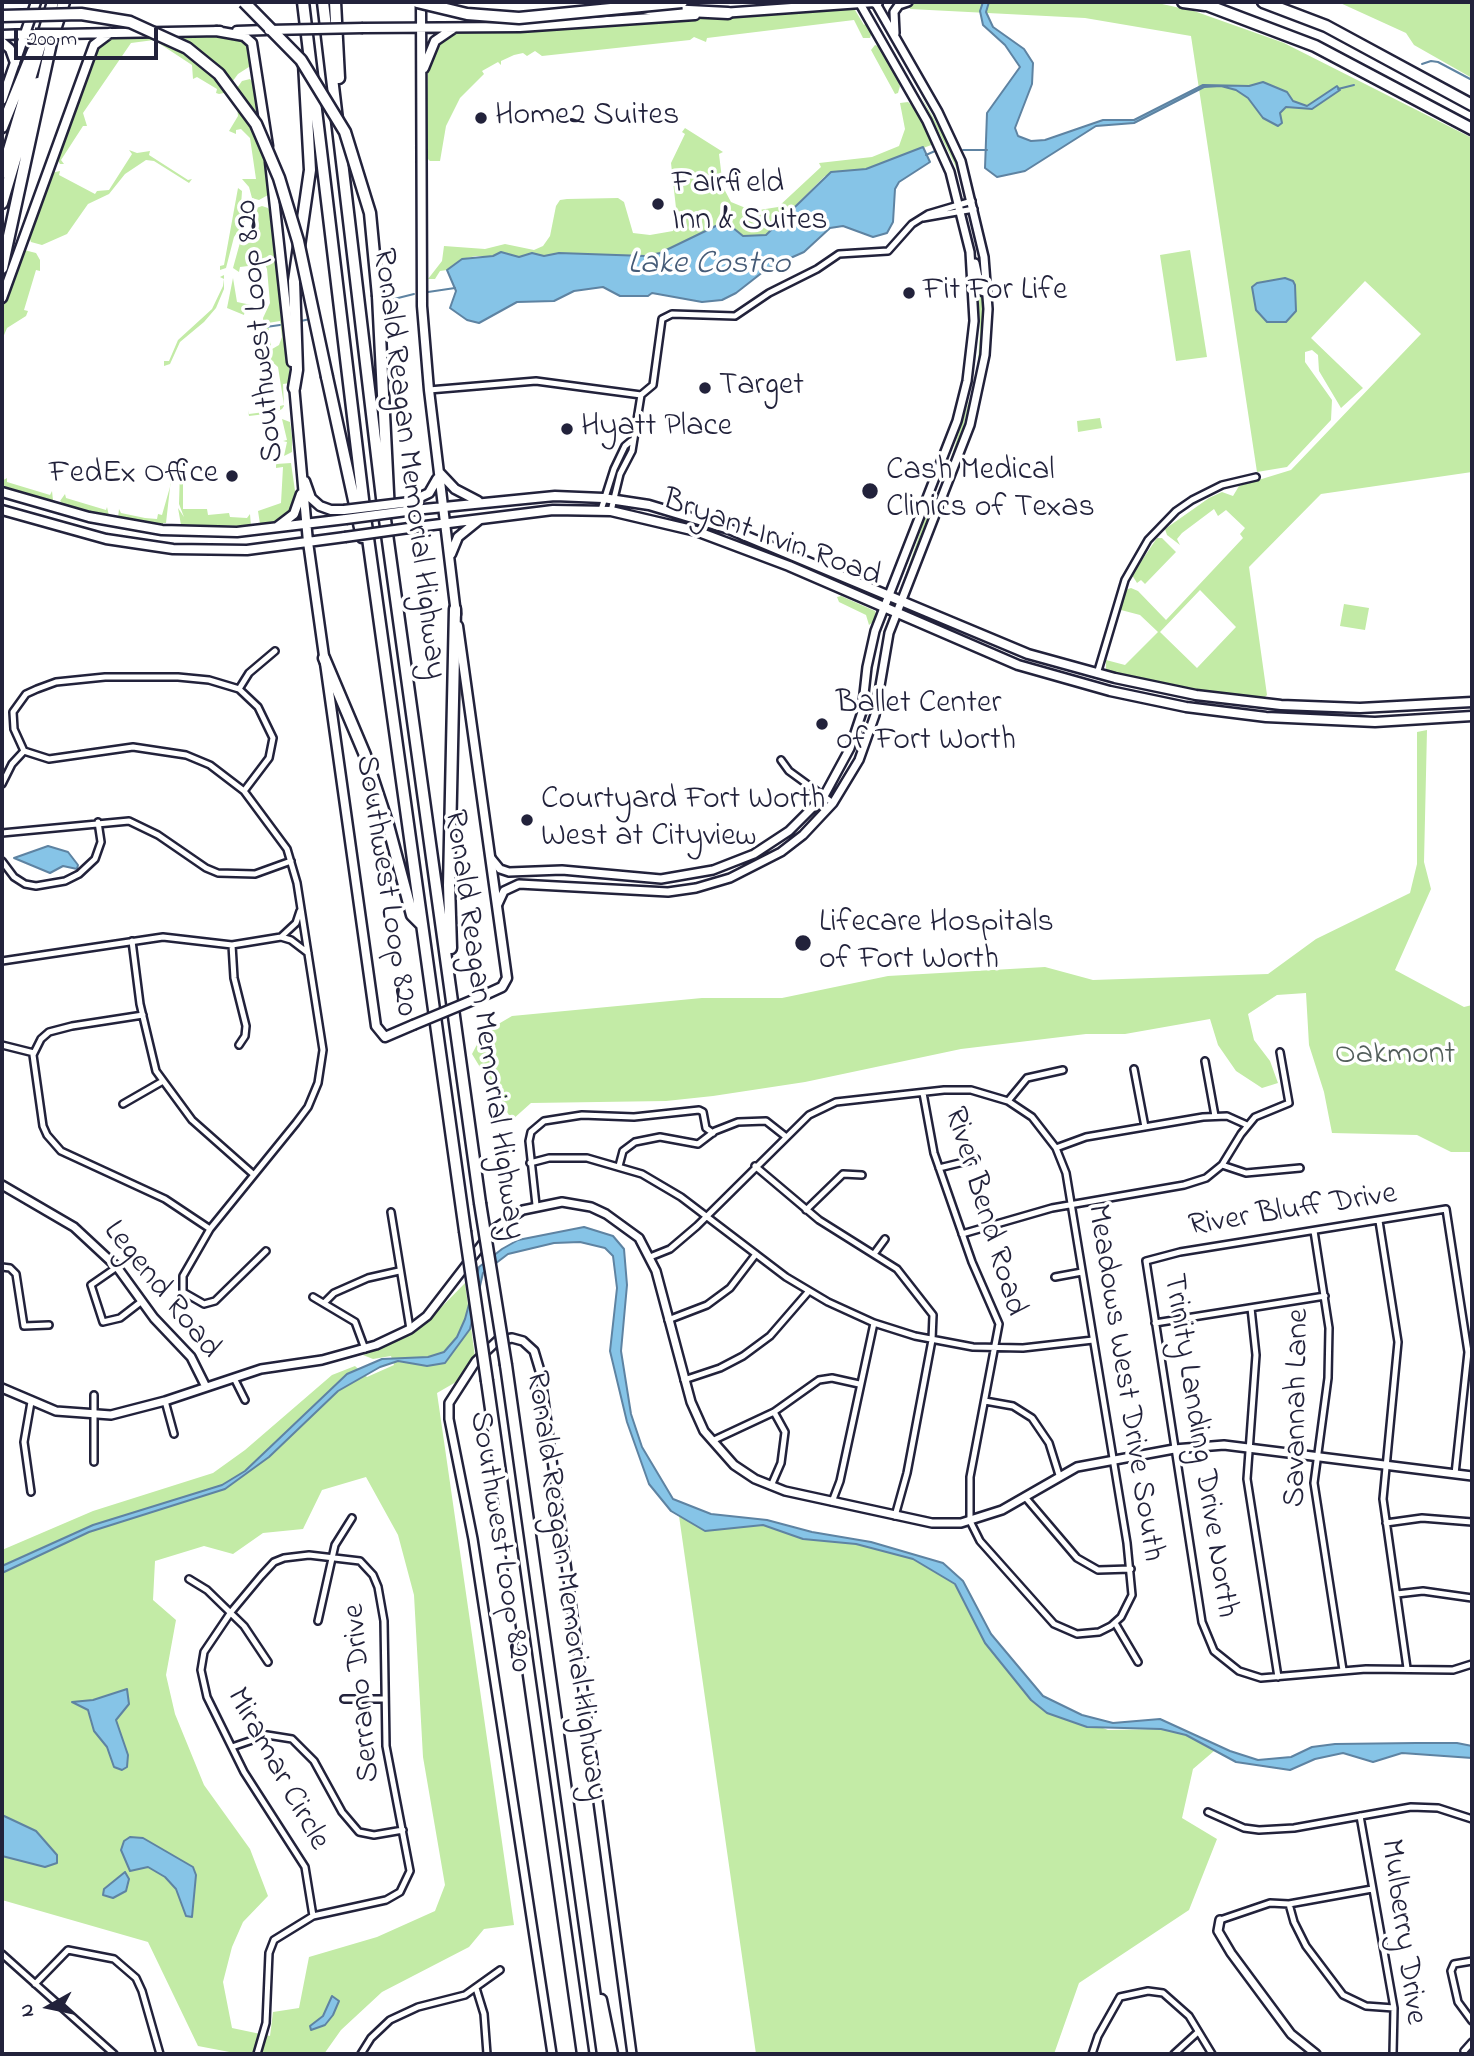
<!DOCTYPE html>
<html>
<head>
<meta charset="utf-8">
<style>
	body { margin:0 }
	#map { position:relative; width:1474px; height:2056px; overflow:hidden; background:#fff; font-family:"Indie Flower",sans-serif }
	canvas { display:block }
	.frame { position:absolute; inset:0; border:4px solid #22223b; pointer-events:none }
	.north { position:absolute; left:14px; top:1972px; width:70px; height:70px; -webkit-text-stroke:5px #fff; paint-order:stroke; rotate:261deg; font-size:19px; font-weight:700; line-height:28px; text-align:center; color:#22223b }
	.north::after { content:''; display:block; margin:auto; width:24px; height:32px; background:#22223b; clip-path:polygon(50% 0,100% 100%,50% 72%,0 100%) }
	.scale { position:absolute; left:14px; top:28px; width:144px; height:32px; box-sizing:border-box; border:4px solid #22223b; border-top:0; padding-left:9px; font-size:21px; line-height:24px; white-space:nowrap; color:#22223b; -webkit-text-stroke:5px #fff; paint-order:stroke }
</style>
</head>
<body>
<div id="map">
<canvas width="1474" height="2056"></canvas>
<div class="frame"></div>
<div class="north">N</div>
<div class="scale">200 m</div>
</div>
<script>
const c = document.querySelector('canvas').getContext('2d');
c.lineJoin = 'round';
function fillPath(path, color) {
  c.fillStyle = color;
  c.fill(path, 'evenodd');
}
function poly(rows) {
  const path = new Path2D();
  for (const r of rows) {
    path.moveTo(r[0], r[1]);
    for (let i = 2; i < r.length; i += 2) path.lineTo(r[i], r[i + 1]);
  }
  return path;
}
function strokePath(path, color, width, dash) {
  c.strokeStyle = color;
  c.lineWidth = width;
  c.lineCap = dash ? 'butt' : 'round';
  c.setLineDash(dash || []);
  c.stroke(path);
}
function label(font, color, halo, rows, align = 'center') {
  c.font = font + ' "Indie Flower",sans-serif';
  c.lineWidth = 7;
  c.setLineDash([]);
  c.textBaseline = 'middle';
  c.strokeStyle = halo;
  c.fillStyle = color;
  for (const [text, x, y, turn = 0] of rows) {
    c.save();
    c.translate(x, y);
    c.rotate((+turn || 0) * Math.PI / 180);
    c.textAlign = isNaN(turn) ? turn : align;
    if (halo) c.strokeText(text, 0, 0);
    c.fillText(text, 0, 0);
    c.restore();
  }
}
fillPath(poly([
	[959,2,1153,2,1194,11,1284,43,1472,138,1472,472,1321,494,1249,567,1267,695,1263,699,1174,687,1106,672,1106,660,1125,665,1158,632,1140,615,1121,610,1125,590,1131,588,1138,591,1166,620,1243,538,1240,534,1245,528,1226,510,1218,516,1214,509,1182,533,1177,539,1180,545,1167,535,1165,529,1209,498,1222,492,1233,496,1239,486,1291,470,1421,334,1365,281,1311,338,1363,388,1341,408,1319,371,1318,355,1312,350,1305,352,1305,362,1332,400,1331,420,1287,467,1257,472,1191,36,1085,18,910,9,908,4],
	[1200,590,1236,627,1197,668,1160,632],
	[1338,2,1472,2,1472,78,1414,45,1406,33],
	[847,8,855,10,864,25,867,22,872,32,870,38,863,38,854,20,707,38,706,42,694,37,690,40,542,56,535,51,527,56,523,53,514,55,501,61,501,65,498,62,482,71,484,74,460,98,446,126,440,161,430,161,425,156,428,67,438,42,451,32,604,26],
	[108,37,238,37,251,45,252,65,238,74,224,93,219,94,216,93,217,89,197,77,193,79,192,65,154,40,131,43,83,113,87,126,83,126,61,160,64,164,60,164,56,157,96,46],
	[875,45,881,47,890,63,900,86,898,93,895,94,871,50],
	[250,79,257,88,269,189,268,195,259,200,252,198,249,187,242,179,256,179,250,138,241,129,236,130,236,134,229,131,238,116,235,91,242,81],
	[921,96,955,156,967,198,955,165],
	[908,102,916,109,934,144,866,169,825,176,766,235,743,236,722,223,660,253,645,256,544,256,532,253,519,257,476,256,462,259,447,270,440,271,435,279,428,279,442,261,444,246,485,249,505,244,534,250,543,246,550,236,556,206,560,200,567,199,618,198,624,202,633,233,650,235,673,231,677,217,671,163,685,134,682,132,685,128,723,152,719,154,723,187,731,202,753,211,778,207,821,167,819,163,872,157,899,146,905,129,900,103],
	[129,150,137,153,150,151,149,155,188,180,192,179,189,183,154,161,146,160,125,174,109,194,88,204,67,234,42,245,31,242,28,234,51,173,60,171,59,175,95,194,97,191,109,190,132,154],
	[238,188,242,191,241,206,246,220,234,237,226,268,220,270,220,266,224,265],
	[262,206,268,208,273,216,286,320,290,383,283,384,284,406,282,409,274,413,249,416,248,410,249,414,280,410,280,406,284,405,278,367,268,358,267,352,279,345,282,337,280,321,268,323,271,346,267,350,263,318,270,303,267,269,265,264,240,267,239,272,233,268,241,239,253,223,254,209],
	[24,250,36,253,40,260,40,271,36,270,24,310,28,311,26,316,7,328,2,340,2,306],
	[1190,250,1207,357,1176,361,1160,255],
	[224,275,224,289,216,308,204,322,180,342,170,364,164,366,164,361,169,361,178,340,212,309,223,286,224,279,220,277],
	[233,278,237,302,261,307,245,309,244,315,227,308],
	[978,290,984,295,984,330,977,376,980,332],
	[971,394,958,449,945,482,945,477],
	[1100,418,1102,428,1078,432,1077,421],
	[282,419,290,422,292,437,292,452,284,456,287,442,283,441,287,440],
	[291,463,296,498,291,511,276,521,260,524,258,511,281,503,283,467,276,468,276,464],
	[166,467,171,468,172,470,166,523,163,523,163,527,118,518,119,509,121,513,145,518,157,519,158,514,162,515,170,487,171,469],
	[180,470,183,470,183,509,207,509,208,515,229,513,230,517,247,518,250,514,251,526,181,525,178,508,184,517,179,504],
	[7,478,7,482,50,495,52,491,53,500,49,503,5,487,2,481],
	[65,494,66,498,106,510,107,507,109,516,104,518,63,504,60,501],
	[935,497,918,551,899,594,923,524],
	[1157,538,1162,538,1176,552,1145,584,1141,580,1137,583,1132,575],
	[841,596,875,611,877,616,873,626,873,622,869,625,866,615,839,602,837,597],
	[1344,604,1369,608,1365,630,1340,626],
	[1427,730,1424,862,1431,889,1395,970,1464,1007,1472,1005,1472,1152,1451,1152,1417,1135,1332,1133,1324,1092,1309,1045,1306,993,1277,995,1248,1014,1254,1040,1270,1061,1278,1083,1262,1088,1236,1071,1218,1045,1210,1019,1125,1034,1086,1034,961,1049,805,1082,713,1096,666,1101,531,1103,512,1120,472,1054,483,1033,512,1016,702,998,782,998,888,976,1045,967,1093,980,1268,974,1316,939,1410,893,1417,864,1417,732],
	[465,1283,475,1357,456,1382,437,1393,514,1925,484,1929,469,1947,382,1992,341,2030,324,2054,240,2054,198,2046,148,1942,2,1900,2,1550,93,1511,213,1473,245,1450,332,1375,355,1366,367,1377,394,1365,391,1356,373,1359,363,1355,389,1345,425,1324],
	[366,1477,398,1535,414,1595,423,1757,445,1885,435,1911,377,1937,309,1957,299,2008,273,2012,270,2036,232,2028,223,1982,232,1947,243,1922,268,1896,250,1849,204,1785,175,1714,166,1675,176,1620,153,1600,155,1561,204,1546,233,1554,263,1533,303,1529,322,1490],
	[679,1516,706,1531,763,1525,803,1539,856,1544,913,1559,955,1584,985,1643,1031,1700,1108,1730,1161,1729,1186,1735,1214,1751,1193,1769,1182,1818,1217,1839,1189,1910,1079,1983,1054,2054,756,2054]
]), '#c3eba6');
const water = poly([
	[983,2,989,2,986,12,993,27,1024,49,1033,63,1032,84,1015,128,1018,136,1031,141,1045,140,1103,120,1134,120,1203,85,1249,86,1263,82,1287,92,1293,101,1307,106,1337,86,1340,90,1312,109,1286,107,1280,113,1282,123,1278,126,1263,118,1248,98,1236,90,1221,86,1204,87,1134,123,1096,126,1025,171,997,177,985,168,987,113,1020,67,1005,45,983,25,980,11,983,2],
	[923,147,930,162,899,182,895,189,893,222,887,233,873,237,843,226,830,228,804,252,768,268,736,293,722,300,702,302,652,293,648,296,620,296,603,287,574,291,554,301,517,302,479,323,467,320,450,308,456,291,447,270,462,259,493,256,501,252,519,257,532,253,544,256,559,253,645,256,660,253,722,223,727,223,743,236,766,235,831,172,866,169,923,147],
	[1285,278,1293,281,1295,285,1296,311,1286,322,1267,322,1256,310,1252,287,1257,283,1285,278],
	[48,846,68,852,78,865,77,869,63,866,50,873,14,858,48,846],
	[584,1227,613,1236,624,1249,627,1285,621,1351,631,1414,642,1447,673,1499,711,1514,767,1520,812,1532,871,1542,943,1563,963,1581,991,1634,1043,1696,1082,1715,1113,1723,1160,1719,1230,1751,1258,1760,1291,1757,1312,1747,1335,1744,1416,1743,1457,1743,1472,1746,1472,1758,1402,1753,1373,1762,1343,1753,1315,1759,1290,1770,1236,1762,1186,1735,1161,1729,1087,1727,1047,1713,1031,1700,985,1643,955,1584,913,1559,856,1544,803,1539,763,1525,705,1531,671,1511,649,1484,627,1422,610,1351,617,1288,613,1256,605,1248,580,1242,554,1243,508,1254,483,1273,470,1329,445,1363,427,1366,398,1361,380,1367,338,1391,269,1457,225,1489,89,1532,2,1573,2,1566,93,1525,222,1485,245,1471,347,1374,382,1359,428,1357,444,1352,457,1337,465,1319,479,1267,502,1249,518,1240,584,1227],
	[127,1689,129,1704,116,1720,128,1755,127,1767,122,1770,114,1767,107,1747,94,1731,88,1710,72,1702,93,1700,127,1689],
	[2,1815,36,1831,57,1855,57,1863,45,1867,2,1856,2,1815],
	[130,1837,143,1838,193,1867,196,1875,192,1917,186,1916,176,1889,165,1877,148,1867,130,1871,121,1850,124,1841,130,1837],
	[125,1872,129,1879,126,1891,113,1898,103,1895,104,1889,125,1872],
	[332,1996,339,2001,333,2015,325,2025,311,2030,310,2026,323,2016,332,1996]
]);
fillPath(water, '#86c4e7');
strokePath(water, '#5e83a2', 2);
strokePath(poly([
	[1422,64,1431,61,1438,62,1472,80],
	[1338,89,1354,85],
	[963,150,987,150],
	[926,155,935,151],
	[428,292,455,288],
	[386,301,414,294],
	[301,321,310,319],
	[266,327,280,325]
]), '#5e83a2', 2);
const minor = poly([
	[923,218,974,209],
	[429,390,536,381,641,395],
	[601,510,614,469,625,446,631,441],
	[611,511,620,474,632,451,641,395,653,385,662,319,672,314,735,316,769,293,817,269,839,254,888,251,912,224,928,214,972,201],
	[1097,674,1125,580,1148,540,1176,511,1192,500,1222,485,1256,477],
	[239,689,249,673,275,651],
	[24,751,49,759,133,747,186,755,210,765,244,791,287,849,297,883,323,1050,318,1083,308,1107,296,1123,210,1229,183,1276,183,1292,204,1304,215,1301,266,1251],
	[24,751,14,729,13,712,26,694,37,689,56,682,105,677,178,677,209,680,239,689,258,707,273,738,269,758,244,791],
	[781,760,789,771,833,803],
	[2,784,12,764,24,751],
	[2,833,129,821,158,835,206,868,218,873,255,874,291,861],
	[2,861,14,877,25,884,36,886,65,881,79,874,95,859,101,842,98,822],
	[281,937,296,923,300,911],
	[132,941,140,1004,156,1071,192,1120,253,1174],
	[232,945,234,978,246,1026,245,1036,239,1045],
	[2,961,163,937,232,945,281,937,291,940,308,953],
	[143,1015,72,1026,49,1032,41,1039,33,1055,43,1126,47,1135,61,1151,165,1199,210,1229],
	[2,1045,34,1053],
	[1205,1061,1215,1116],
	[1134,1069,1145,1127],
	[1008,1101,1027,1078,1063,1070],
	[123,1104,163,1081],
	[1056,1148,1086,1137,1203,1117,1227,1116,1247,1125],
	[530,1163,549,1158,587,1158,642,1174,681,1197,786,1277,828,1302,874,1323,915,1336,973,1347,1023,1348,1093,1340],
	[1222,1165,1246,1173,1300,1168],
	[619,1166,623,1151,635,1142,660,1137,698,1144,715,1131,738,1122,766,1121,785,1136],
	[755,1166,819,1220,897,1269,933,1315,932,1340,907,1473,895,1516],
	[939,1168,976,1159],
	[536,1205,529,1141,531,1132,544,1121,582,1115,634,1117,699,1110,703,1112,706,1128,713,1133],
	[806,1210,843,1174,862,1175],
	[391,1212,410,1329],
	[1379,1221,1398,1342,1383,1499,1407,1668],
	[1314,1231,1329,1328,1328,1378,1314,1483,1343,1670],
	[962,1234,1052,1208,1184,1185,1206,1178,1222,1165,1241,1134,1255,1117,1289,1103,1280,1052],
	[874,1254,885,1239],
	[650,1257,670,1249,697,1226,809,1115,836,1102,944,1090,971,1090,1008,1101,1032,1117,1056,1148,1066,1173,1127,1543,1132,1595,1121,1617,1111,1626,1099,1632,1077,1634,1054,1624,980,1541,970,1521,970,1477,999,1324,972,1262,934,1153,923,1093],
	[2,1267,10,1268,16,1274,24,1326,49,1325],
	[117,1267,91,1285,103,1322,120,1318,142,1301],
	[1055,1277,1082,1272],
	[313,1297,355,1322,365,1349],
	[324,1303,334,1293,368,1278,399,1271],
	[1251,1308,1256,1355,1247,1479,1278,1677],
	[668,1320,707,1305,730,1288,756,1254],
	[1155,1323,1325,1296],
	[234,1378,245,1400],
	[684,1380,720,1368,743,1356,770,1336,809,1291],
	[94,1395,94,1462],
	[165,1401,174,1434],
	[985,1401,1013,1406,1032,1418,1049,1443,1059,1475],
	[712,1441,774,1412,819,1380,832,1378,859,1384],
	[1455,1474,1468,1352,1446,1209,1180,1252,1146,1261,1202,1622,1214,1651,1239,1671,1261,1678,1366,1669,1453,1670,1472,1664],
	[771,1486,781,1463,785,1432,774,1412],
	[31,1492,24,1442,31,1402],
	[1025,1497,1077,1558,1098,1570,1131,1569],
	[832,1502,840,1481,874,1323],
	[1386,1523,1422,1518,1472,1522],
	[189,1579,207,1590,244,1626,268,1662],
	[1397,1594,1423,1591,1472,1598],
	[318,1621,335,1545,352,1518],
	[1115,1623,1138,1662],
	[344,1699,384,1699],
	[232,1747,267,1735,292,1739,314,1761,342,1812,359,1832,374,1835,403,1830],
	[1208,1812,1244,1828,1259,1830,1294,1828,1411,1807,1438,1808,1472,1819],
	[1360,1816,1394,2008,1393,2054],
	[1289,1904,1294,1922,1306,1946,1343,1995,1366,2006,1394,2008],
	[1220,1920,1270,1903,1289,1904,1372,1889],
	[2,1954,114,2054],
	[1472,1961,1454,1964,1451,1971,1458,2002,1472,2021],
	[35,1984,68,1950,114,1959,136,1978,142,1991,160,2054],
	[476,1988,484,2014,487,2054],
	[1464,2051,1472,2042],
	[257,2054,266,2023,269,1953,274,1940,313,1916,386,1900,400,1892,410,1871,386,1746,384,1621,378,1587,373,1575,360,1561,309,1555,284,1558,274,1562,261,1576,231,1612,204,1652,201,1670,207,1697,244,1772,305,1867,313,1916],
	[361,2054,371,2038,390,2020,418,2007,465,1995,500,1970],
	[1092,2054,1098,2036,1120,1997,1148,1991,1163,1993,1189,2016,1212,2054],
	[1174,2054,1198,2032]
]);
const tertiary = poly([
	[895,33,894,12,899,5,908,2],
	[975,263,981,291,987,293],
	[491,858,500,869,509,872,562,870,661,879,713,870,754,854,789,831,824,796,850,748,862,712,867,667,875,631,957,421,967,381,974,321,970,252,950,172,927,121,859,2],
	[498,904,504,891,519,884,668,892,696,888,730,878,781,852,803,835,833,803,859,760,875,715,889,633,970,425,985,355,988,309,984,257,961,161,938,112,875,2],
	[2,1185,74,1227,117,1267,154,1318,191,1357,206,1387],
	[2,1388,56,1411,111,1415,165,1401,261,1369,322,1360,376,1345,410,1329,427,1316,494,1229,523,1210,562,1202,591,1207,606,1214,639,1238,656,1271,691,1402,704,1431,734,1465,755,1479,785,1491,932,1523,961,1523,1002,1510,1077,1467,1174,1449,1224,1445,1472,1476],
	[1220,1920,1218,1931,1231,1953,1291,2034,1316,2054],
	[552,2054,473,1539,449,1419,449,1403,476,1361,497,1341,512,1338,523,1341,534,1351,540,1371,632,2054]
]);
const secondary = poly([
	[421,2,422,306,429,390,456,614],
	[722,13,875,2],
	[363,28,520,27,695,15],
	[216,31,244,36,252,43,268,146],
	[237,31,266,30],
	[62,34,220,31],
	[2,35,30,34],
	[2,42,10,49,15,63],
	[424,68,435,41,454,28],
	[2,100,36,2],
	[270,162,292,362],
	[2,298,94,45,110,33],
	[294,385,308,542,376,1026,385,1037,413,1025],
	[439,472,455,489,478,501],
	[305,481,311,498,320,506,331,510,344,510],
	[2,492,89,517,162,530,237,532,346,519],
	[410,502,429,493,437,479],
	[2,510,106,539,173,549,247,550,345,537],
	[414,510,555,496,603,498,649,505,729,529,1028,654,1115,678,1196,695,1281,705,1360,708,1472,702],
	[277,527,294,514,301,494],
	[409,528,553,510,611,511,696,531,789,566,1018,665,1110,691,1186,707,1266,717,1375,722,1472,716],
	[451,554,458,537,479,520],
	[458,626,507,978,502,987,478,998]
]);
const motorway = poly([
	[303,2,366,524,465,1231],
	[323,2,382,498,480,1203],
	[335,2,339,78],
	[616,2,649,9,728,13],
	[875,2,877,2],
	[1183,2,1205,5],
	[1199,2,1315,46,1472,129],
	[1263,2,1326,26,1472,105],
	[51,42,64,2],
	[2,127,33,51],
	[2,173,53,2],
	[2,203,38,83],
	[2,268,51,43],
	[378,296,389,512],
	[327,377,362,537],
	[294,388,297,370,294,281,310,170,304,63],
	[324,658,365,755,388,825,412,915,421,924],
	[451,948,449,885,455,609],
	[506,1365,603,2054],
	[487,1381,583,2054],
	[601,2000,612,2054]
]);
strokePath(minor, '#22223b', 10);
strokePath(tertiary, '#22223b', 12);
strokePath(secondary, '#22223b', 13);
strokePath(motorway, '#22223b', 15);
strokePath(minor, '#fff', 5);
strokePath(tertiary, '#fff', 7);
strokePath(secondary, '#fff', 8);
strokePath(motorway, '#fff', 10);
const secondaryBridge = poly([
	[269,30,363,28],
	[35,34,62,34],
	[344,510,410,502],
	[346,519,414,510],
	[345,537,409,528],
	[413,1025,478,998]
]);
const motorwayBridge = poly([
	[244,2,301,60,345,132,370,213,378,296],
	[417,2,467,14,519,18,682,2],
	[2,16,81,14,130,22,187,48,219,74,256,124,279,178,298,241,327,377],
	[480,1203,506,1365],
	[465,1231,487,1381]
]);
strokePath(secondaryBridge, '#22223b', 13, []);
strokePath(motorwayBridge, '#22223b', 15, []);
strokePath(secondaryBridge, '#fff', 8);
strokePath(motorwayBridge, '#fff', 10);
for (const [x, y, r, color] of [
	[481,118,7,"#22223b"],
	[658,204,7,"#22223b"],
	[909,293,7,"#22223b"],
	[705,388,7,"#22223b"],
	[567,429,7,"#22223b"],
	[232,476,7,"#22223b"],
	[870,491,9,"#22223b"],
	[822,724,7,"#22223b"],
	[527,820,7,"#22223b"],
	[803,943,9,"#22223b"]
]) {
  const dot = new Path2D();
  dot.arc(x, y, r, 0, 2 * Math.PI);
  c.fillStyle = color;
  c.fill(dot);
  strokePath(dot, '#fff', 2.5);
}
label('32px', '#22223b', '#fff', [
	["Home2 Suites",495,118],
	["Fairfield",672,186],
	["Inn & Suites",672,223],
	["Fit For Life",923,293],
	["Target",719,388],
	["Hyatt Place",581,429],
	["Cash Medical",886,473],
	["Clinics of Texas",886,510],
	["FedEx Office",218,476,"right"],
	["Ballet Center",836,706],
	["of Fort Worth",836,743],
	["Courtyard Fort Worth",541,802],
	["West at Cityview",541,839],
	["Lifecare Hospitals",819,925],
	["of Fort Worth",819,962]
], 'left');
label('32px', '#22223b', '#fff', [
	["Southwest Loop 820",262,331,-96],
	["Ronald Reagan Memorial Highway",407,464,83],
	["Bryant Irvin Road",771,540,20],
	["Southwest Loop 820",384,886,81],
	["Ronald Reagan Memorial Highway",482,1025,82],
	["River Bend Road",983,1212,73],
	["River Bluff Drive",1293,1212,-9],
	["Legend Road",160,1291,51],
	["Meadows West Drive South",1123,1383,81],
	["Savannah Lane",1299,1408,-89],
	["Trinity Landing Drive North",1198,1446,81],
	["Southwest Loop 820",498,1542,81],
	["Ronald Reagan Memorial Highway",564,1586,82],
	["Serrano Drive",364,1693,-95],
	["Miramar Circle",276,1770,61],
	["Mulberry Drive",1401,1932,82]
]);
label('32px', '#525e5b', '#fff', [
	["Oakmont",1395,1057]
]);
label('italic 33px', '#455b77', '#fff', [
	["Lake Costco",709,267]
]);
</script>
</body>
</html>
